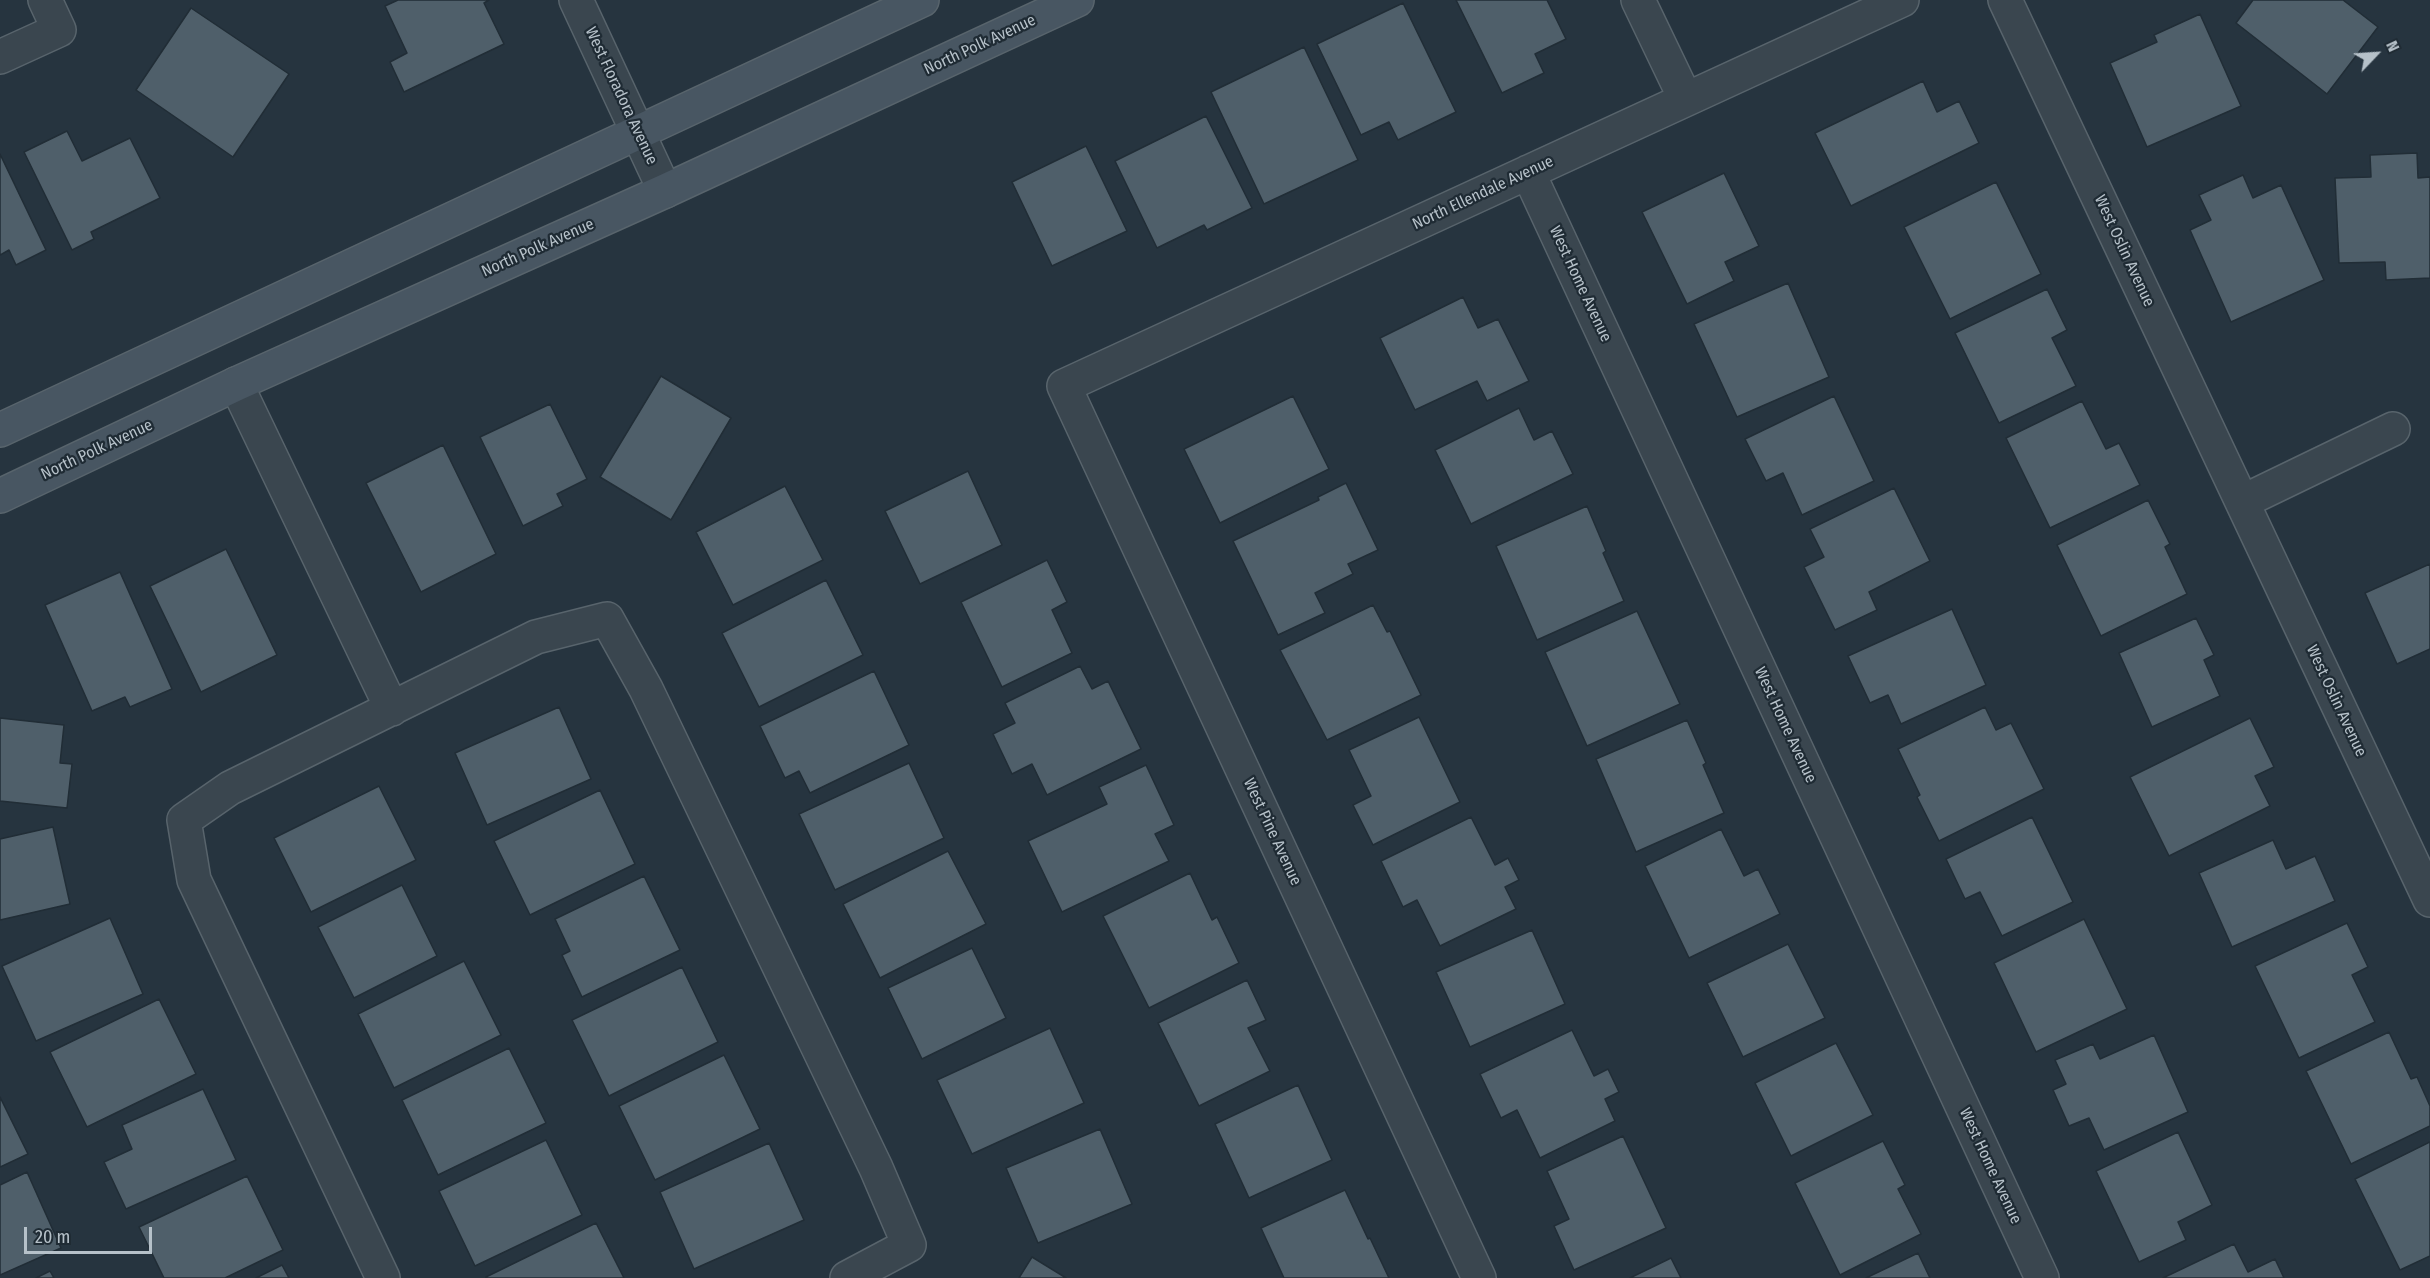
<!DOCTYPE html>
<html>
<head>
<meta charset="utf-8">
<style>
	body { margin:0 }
	#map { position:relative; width:2430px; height:1278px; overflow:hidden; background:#26343f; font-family:"Fira Sans Condensed",sans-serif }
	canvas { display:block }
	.north { position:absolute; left:2346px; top:24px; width:60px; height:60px; -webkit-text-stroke:4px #1f2b34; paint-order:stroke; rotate:65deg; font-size:16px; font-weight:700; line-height:24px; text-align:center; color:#b6c1c9 }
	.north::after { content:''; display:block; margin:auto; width:21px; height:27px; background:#b6c1c9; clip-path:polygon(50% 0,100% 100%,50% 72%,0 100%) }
	.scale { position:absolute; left:24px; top:1227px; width:128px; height:27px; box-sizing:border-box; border:3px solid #b6c1c9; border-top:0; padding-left:8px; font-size:18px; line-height:21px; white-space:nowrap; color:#b6c1c9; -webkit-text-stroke:4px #1f2b34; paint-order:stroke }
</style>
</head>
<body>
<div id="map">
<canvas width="2430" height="1278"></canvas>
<div class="north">N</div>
<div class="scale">20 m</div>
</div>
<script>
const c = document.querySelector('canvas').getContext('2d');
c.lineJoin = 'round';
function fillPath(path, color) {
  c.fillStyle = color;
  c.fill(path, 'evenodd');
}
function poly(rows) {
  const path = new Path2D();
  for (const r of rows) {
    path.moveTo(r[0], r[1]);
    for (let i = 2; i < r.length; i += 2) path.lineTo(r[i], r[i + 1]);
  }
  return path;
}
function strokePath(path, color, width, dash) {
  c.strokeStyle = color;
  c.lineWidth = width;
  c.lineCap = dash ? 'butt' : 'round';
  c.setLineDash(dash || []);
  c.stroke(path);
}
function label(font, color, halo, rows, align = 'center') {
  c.font = font + ' "Fira Sans Condensed",sans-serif';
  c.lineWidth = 4.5;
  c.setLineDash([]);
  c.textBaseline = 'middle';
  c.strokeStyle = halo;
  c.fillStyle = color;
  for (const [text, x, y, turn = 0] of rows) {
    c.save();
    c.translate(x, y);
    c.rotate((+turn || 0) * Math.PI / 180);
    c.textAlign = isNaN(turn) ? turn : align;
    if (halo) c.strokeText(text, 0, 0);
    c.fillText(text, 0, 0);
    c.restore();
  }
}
const building = poly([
	[398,0,489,0,484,3,504,44,404,92,390,62,407,53,385,6,398,0],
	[1456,0,1547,0,1566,39,1535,54,1544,73,1502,93,1456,0],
	[2253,0,2343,0,2378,27,2327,94,2236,23,2253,0],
	[1403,3,1456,112,1398,140,1389,122,1361,135,1317,44,1403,3],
	[191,8,289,74,233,157,136,90,191,8],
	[2200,14,2241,106,2147,147,2110,63,2157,42,2154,35,2200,14],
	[1304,47,1358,160,1264,204,1211,92,1304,47],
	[1923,81,1937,112,1959,101,1979,143,1851,206,1815,133,1923,81],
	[1206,116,1252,208,1207,230,1204,225,1157,248,1115,161,1206,116],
	[67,131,82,161,130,138,160,198,91,232,94,239,72,250,24,152,67,131],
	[1086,146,1127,231,1052,266,1012,182,1086,146],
	[2417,153,2418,178,2430,177,2430,278,2386,280,2385,262,2339,263,2335,178,2371,177,2370,155,2417,153],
	[0,154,46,250,16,265,9,250,0,255,0,154],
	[1724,173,1759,246,1725,262,1734,281,1687,304,1642,212,1724,173],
	[2243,175,2253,198,2281,185,2324,280,2231,322,2190,230,2211,220,2199,195,2243,175],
	[1996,182,2041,274,1950,319,1904,227,1996,182],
	[1788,283,1829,377,1737,417,1694,324,1788,283],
	[2047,289,2067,330,2052,338,2076,386,1999,423,1955,333,2047,289],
	[1463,297,1478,328,1498,319,1529,381,1487,401,1477,381,1415,410,1380,338,1463,297],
	[661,376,731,418,671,520,600,477,661,376],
	[1293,396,1329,469,1220,523,1184,449,1293,396],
	[1834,396,1874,481,1802,515,1783,473,1766,481,1745,439,1834,396],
	[2082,401,2106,449,2119,443,2140,485,2050,528,2006,438,2082,401],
	[550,404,587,479,557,494,563,506,523,526,480,437,550,404],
	[1519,408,1534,440,1552,431,1573,474,1471,524,1435,450,1519,408],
	[443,445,496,554,421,592,366,483,443,445],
	[968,471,1002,545,920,584,885,511,968,471],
	[1346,483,1378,550,1348,564,1353,574,1315,593,1325,613,1278,635,1233,541,1319,500,1318,497,1346,483],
	[785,486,823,560,733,605,696,532,785,486],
	[1894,488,1930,561,1869,592,1877,610,1835,630,1804,567,1824,557,1810,529,1894,488],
	[2148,500,2170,544,2165,547,2187,594,2101,636,2057,545,2148,500],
	[1587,506,1606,551,1603,553,1624,601,1537,640,1496,546,1587,506],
	[226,549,277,655,201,692,150,586,226,549],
	[1047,560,1067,602,1052,610,1072,653,1002,687,961,602,1047,560],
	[2430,564,2430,649,2397,664,2365,593,2430,564],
	[120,572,172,689,130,707,125,697,92,711,45,605,120,572],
	[826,580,863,655,759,707,722,633,826,580],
	[1373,605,1387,632,1390,631,1421,695,1327,740,1280,650,1373,605],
	[1952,609,1986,685,1901,724,1888,695,1870,703,1848,656,1952,609],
	[1637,611,1680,704,1587,746,1545,652,1637,611],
	[2196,618,2214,655,2204,660,2220,696,2152,727,2119,653,2196,618],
	[1080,666,1092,689,1108,681,1141,749,1047,795,1032,764,1012,774,993,734,1015,723,1005,703,1080,666],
	[874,671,909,745,810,793,799,771,785,778,760,726,874,671],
	[559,707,591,779,487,825,455,753,559,707],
	[1985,707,1996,730,2011,723,2044,789,1939,841,1917,797,1920,795,1898,749,1985,707],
	[1419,717,1460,802,1373,845,1353,805,1371,796,1349,750,1419,717],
	[0,718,64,725,60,763,72,764,67,808,0,801,0,718],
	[2250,718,2274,767,2255,776,2270,806,2169,856,2130,777,2250,718],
	[1687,720,1706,763,1703,765,1724,813,1636,852,1596,759,1687,720],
	[909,763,944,838,835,890,799,814,909,763],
	[1146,765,1174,825,1155,834,1169,861,1062,912,1028,841,1107,804,1099,787,1146,765],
	[379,786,416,860,311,912,274,838,379,786],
	[600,790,635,864,530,915,494,841,600,790],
	[1471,817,1495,865,1508,858,1519,880,1505,887,1516,909,1440,946,1417,900,1403,907,1381,861,1471,817],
	[2032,817,2073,902,2002,936,1980,892,1965,899,1946,859,2032,817],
	[53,827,70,904,0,920,0,839,53,827],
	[1721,829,1744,876,1758,869,1780,914,1689,958,1645,866,1721,829],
	[2273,840,2286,869,2315,856,2335,901,2232,947,2199,873,2273,840],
	[948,851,986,924,880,978,843,904,948,851],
	[1190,873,1212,920,1217,917,1239,963,1149,1008,1103,916,1190,873],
	[644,876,680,950,582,997,562,955,570,951,555,919,644,876],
	[402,885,437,956,354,998,318,927,402,885],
	[110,918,143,994,36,1041,2,966,110,918],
	[2084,919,2127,1009,2036,1052,1994,963,2084,919],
	[2347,923,2368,967,2352,975,2375,1022,2299,1058,2255,966,2347,923],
	[1532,930,1565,1004,1470,1047,1436,972,1532,930],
	[1788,944,1825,1018,1743,1057,1707,983,1788,944],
	[972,948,1006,1018,922,1059,888,988,972,948],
	[464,961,501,1035,394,1088,358,1014,464,961],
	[682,967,718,1042,609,1096,572,1020,682,967],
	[1247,980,1266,1020,1248,1028,1270,1071,1199,1106,1158,1023,1247,980],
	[159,999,196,1074,87,1127,50,1052,159,999],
	[1050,1028,1084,1103,972,1154,937,1080,1050,1028],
	[1572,1030,1594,1076,1608,1069,1619,1092,1605,1099,1615,1121,1540,1158,1517,1110,1501,1118,1480,1074,1572,1030],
	[2389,1032,2411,1079,2417,1077,2430,1106,2430,1126,2351,1164,2306,1071,2389,1032],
	[2154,1035,2188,1112,2104,1150,2089,1118,2069,1126,2053,1090,2066,1084,2055,1060,2093,1044,2100,1059,2154,1035],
	[1836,1043,1873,1115,1791,1156,1755,1083,1836,1043],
	[509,1048,546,1123,438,1175,402,1100,509,1048],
	[724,1055,760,1129,655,1180,619,1106,724,1055],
	[1298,1085,1332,1160,1249,1198,1215,1124,1298,1085],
	[203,1089,236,1160,126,1209,104,1162,132,1149,122,1125,203,1089],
	[0,1097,28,1154,0,1167,0,1097],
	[1100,1129,1132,1204,1038,1243,1006,1168,1100,1129],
	[2178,1132,2212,1205,2178,1222,2186,1240,2139,1262,2096,1171,2178,1132],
	[1623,1136,1666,1228,1574,1270,1554,1226,1569,1219,1547,1171,1623,1136],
	[546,1140,582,1215,475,1266,439,1191,546,1140],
	[1883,1141,1905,1185,1898,1189,1921,1234,1840,1275,1795,1183,1883,1141],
	[2430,1142,2430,1256,2400,1270,2355,1179,2430,1142],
	[769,1143,804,1220,694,1269,660,1192,769,1143],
	[27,1172,61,1248,0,1275,0,1185,27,1172],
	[247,1176,283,1250,225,1278,164,1278,139,1227,247,1176],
	[1345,1190,1368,1239,1370,1238,1389,1278,1284,1278,1261,1228,1345,1190],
	[596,1223,624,1278,486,1278,486,1277,596,1223],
	[2234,1244,2248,1272,2275,1259,2284,1278,2163,1278,2234,1244],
	[1918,1253,1930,1278,1866,1278,1918,1253],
	[1032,1257,1066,1278,1019,1278,1032,1257],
	[1671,1258,1681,1278,1630,1278,1671,1258],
	[282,1265,289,1278,256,1278,282,1265],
	[50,1271,54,1278,36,1278,50,1271]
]);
fillPath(building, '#4f5f6a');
strokePath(building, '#212d36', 1.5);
const street = poly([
	[576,0,665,191],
	[1638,0,1685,98],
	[2005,0,2430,900],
	[0,57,59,30,45,0],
	[1528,172,2042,1278],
	[236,384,392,709],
	[2242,502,2393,429],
	[383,1278,194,880,184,820,230,788,536,637,607,619,646,689,876,1168,909,1245,847,1278],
	[1479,1278,1064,386,1902,0]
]);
const secondary = poly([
	[0,430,922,0],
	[0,496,236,384,665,191,1077,0]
]);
strokePath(street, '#58646c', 36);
strokePath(secondary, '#58646c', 36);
strokePath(street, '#3a464f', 33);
strokePath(secondary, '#485662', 33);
label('16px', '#b6c1c9', '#1f2b34', [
	["North Polk Avenue",980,45,-25],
	["West Floradora Avenue",621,96,65],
	["North Ellendale Avenue",1483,193,-25],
	["North Polk Avenue",538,248,-24],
	["West Oslin Avenue",2124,251,65],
	["West Home Avenue",1580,284,65],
	["North Polk Avenue",97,450,-25],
	["West Oslin Avenue",2336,701,65],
	["West Home Avenue",1785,725,65],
	["West Pine Avenue",1272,832,65],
	["West Home Avenue",1990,1166,65]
]);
</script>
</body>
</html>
